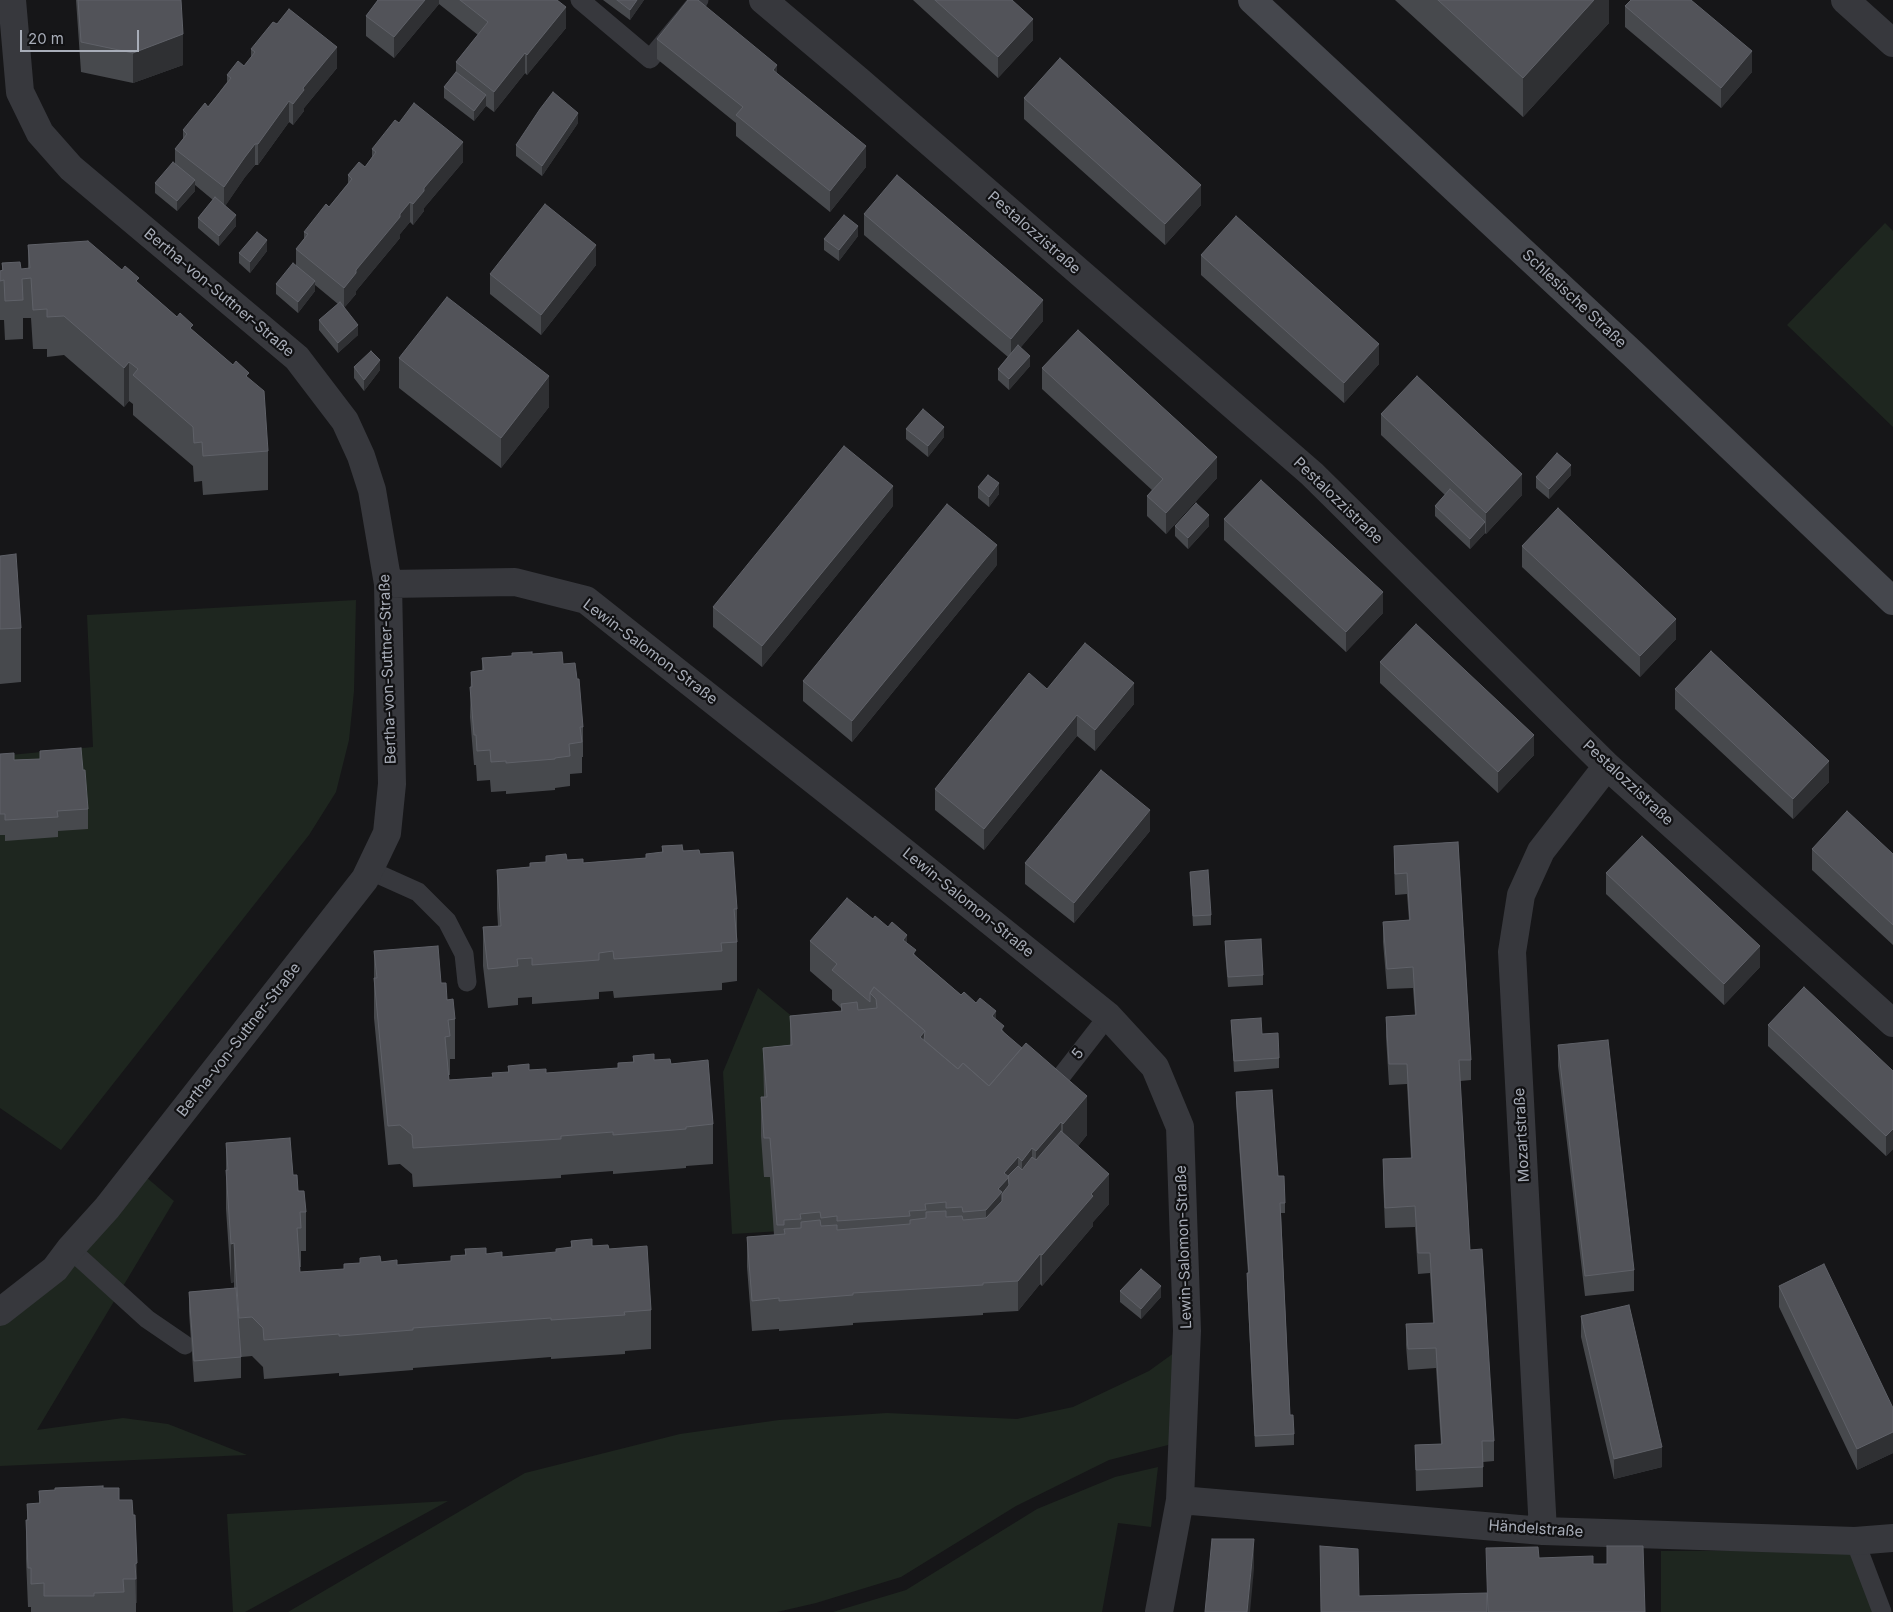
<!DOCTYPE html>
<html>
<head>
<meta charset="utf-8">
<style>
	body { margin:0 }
	#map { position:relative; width:1893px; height:1612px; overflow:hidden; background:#161618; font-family:Inter,sans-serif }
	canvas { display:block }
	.scale { position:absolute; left:20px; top:30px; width:119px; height:22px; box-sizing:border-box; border:2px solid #a8adb8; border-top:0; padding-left:6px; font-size:15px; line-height:18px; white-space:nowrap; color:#a8adb8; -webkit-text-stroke:4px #111113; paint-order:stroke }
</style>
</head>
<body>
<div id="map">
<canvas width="1893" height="1612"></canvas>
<div class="scale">20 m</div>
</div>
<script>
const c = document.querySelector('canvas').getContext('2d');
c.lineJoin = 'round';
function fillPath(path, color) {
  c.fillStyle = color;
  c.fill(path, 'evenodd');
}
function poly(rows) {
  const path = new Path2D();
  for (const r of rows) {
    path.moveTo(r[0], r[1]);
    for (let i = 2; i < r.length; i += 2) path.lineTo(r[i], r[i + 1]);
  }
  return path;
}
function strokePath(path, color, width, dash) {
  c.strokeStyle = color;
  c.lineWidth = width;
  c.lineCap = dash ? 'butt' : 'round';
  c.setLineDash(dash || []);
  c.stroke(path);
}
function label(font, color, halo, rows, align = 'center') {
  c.font = font + ' Inter,sans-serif';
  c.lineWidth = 4.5;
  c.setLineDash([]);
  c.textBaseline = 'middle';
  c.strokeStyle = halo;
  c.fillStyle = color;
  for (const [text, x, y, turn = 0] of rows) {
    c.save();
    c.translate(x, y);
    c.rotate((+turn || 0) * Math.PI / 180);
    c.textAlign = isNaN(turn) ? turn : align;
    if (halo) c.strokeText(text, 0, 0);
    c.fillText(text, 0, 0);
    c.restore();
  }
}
fillPath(poly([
	[1885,223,1893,231,1893,427,1787,325],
	[356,600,354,691,349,740,336,792,309,835,61,1150,0,1108,0,756,93,747,87,615],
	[758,988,994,1185,963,1220,732,1234,723,1072],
	[146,1177,174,1201,37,1430,123,1418,168,1424,247,1455,0,1466,0,1306],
	[1178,1350,1172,1444,1109,1460,1016,1506,901,1577,816,1603,777,1612,288,1612,525,1473,680,1434,779,1420,887,1413,1017,1419,1073,1407,1149,1371],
	[1158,1467,1151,1527,1118,1523,1102,1612,833,1612,906,1590,1037,1509,1115,1477],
	[448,1501,245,1612,233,1612,227,1514],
	[1850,1550,1873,1612,1661,1612,1661,1551]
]), '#1e261f');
strokePath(poly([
	[580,0,650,59,699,0],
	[369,870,418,892,447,921,464,954,467,982],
	[1049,1092,1108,1016],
	[70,1249,147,1319,185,1345],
	[1855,1541,1882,1612]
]), '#37383d', 19);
strokePath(poly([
	[763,0,858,80,1312,474,1607,766,1893,1023],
	[1845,0,1893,43],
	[388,584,515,582,586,600,873,827,1108,1016,1155,1067,1180,1127,1187,1331,1180,1500,1159,1612],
	[0,1312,55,1269,70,1249,107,1208,365,879,387,833,392,784,388,584,372,490,361,456,345,421,297,358,71,168,40,133,20,92,12,0],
	[1180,1500,1543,1531,1855,1541,1893,1538],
	[1543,1531,1512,952,1521,895,1541,851,1607,766]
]), '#37383d', 28);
strokePath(poly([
	[1252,0,1634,355,1893,601]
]), '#45474d', 28);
fillPath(poly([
	[76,0,181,0,183,65,133,83,81,72],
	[378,0,557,0,566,28,527,75,525,73,494,112,486,106,474,121,444,98,444,87,456,72,456,62,478,35,439,4,394,58,366,36,366,16],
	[603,0,644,0,630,20],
	[913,0,1012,0,1033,40,998,78],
	[1395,0,1609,0,1609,23,1523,117],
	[1625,6,1752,72,1721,108,1625,27],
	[657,39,777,74,866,167,830,212,736,136,736,123,657,59],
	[251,49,337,68,304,108,304,111,293,125,289,122,258,165,255,165,245,177,225,206,236,226,219,246,198,228,198,218,213,200,195,185,195,191,177,211,155,193,155,183,175,164,175,149,183,139,183,130,208,107,227,82,227,75,244,66,251,57],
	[1024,98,1201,205,1165,245,1024,119],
	[399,123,463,162,424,208,424,211,413,225,410,222,400,234,400,238,356,291,356,294,344,308,358,335,338,353,319,330,319,320,338,304,315,285,315,291,298,313,276,294,276,284,296,265,296,249,304,239,304,232,329,207,348,183,348,175,365,167,372,157,372,149],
	[578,123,542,176,516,156,516,145],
	[864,214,1043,321,1020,348,1030,366,1009,390,998,380,998,369,1008,357,864,235],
	[858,236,839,261,824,250,824,239],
	[28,245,139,284,249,379,268,451,268,490,203,495,202,481,194,482,193,466,133,415,133,404,129,401,124,407,64,355,47,357,47,349,33,349,31,318,23,318,23,339,5,340,4,320,0,320,0,271,2,270,2,263,21,269,28,269],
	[267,251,250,273,239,263,239,253],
	[1201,255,1379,364,1344,403,1201,275],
	[596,265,541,335,490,294,490,274],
	[399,358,549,407,501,468,399,388],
	[354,367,380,370,364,391,354,378],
	[1042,368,1217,478,1166,534,1147,516,1147,496,1152,490,1042,389],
	[1381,414,1522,495,1486,534,1485,533,1470,549,1435,516,1435,506,1445,495,1381,435],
	[906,429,944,437,928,457,906,439],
	[1571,475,1549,499,1536,488,1536,477],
	[978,487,999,494,989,507,978,498],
	[893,506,762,667,713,627,713,607],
	[1224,519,1383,613,1346,652,1224,540],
	[1175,526,1209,526,1188,549,1175,536],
	[1522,546,1676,639,1640,677,1522,567],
	[0,556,21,628,21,682,0,684],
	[997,565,852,742,803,701,803,681],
	[532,654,563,664,577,679,583,727,583,757,582,757,582,773,570,774,570,786,555,788,555,790,506,794,506,791,491,792,490,780,477,781,476,765,474,765,470,717,471,672,482,670,482,658],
	[1380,662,1534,755,1498,793,1380,683],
	[1047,689,1134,704,1095,751,1077,736,984,850,935,810,935,789],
	[1675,689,1829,782,1793,819,1675,709],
	[40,751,83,770,88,809,88,829,58,831,58,837,5,841,5,835,0,835,0,754,14,760,40,759],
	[1150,831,1074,923,1025,884,1025,863],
	[1458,842,1471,1060,1471,1080,1460,1081,1470,1250,1494,1441,1494,1461,1483,1462,1483,1487,1416,1491,1415,1445,1441,1444,1436,1368,1408,1370,1406,1345,1406,1324,1433,1323,1430,1273,1418,1274,1415,1227,1385,1228,1383,1180,1383,1159,1411,1158,1407,1084,1389,1085,1386,1037,1386,1017,1415,1015,1413,988,1387,989,1383,942,1383,922,1409,920,1407,894,1395,895,1394,866,1394,846],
	[662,846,700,854,737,909,737,981,722,983,722,990,614,998,613,991,599,992,599,999,532,1004,532,997,518,998,518,1005,488,1008,483,966,483,927,498,926,497,909,497,870,530,867,530,863,546,862,546,856,583,863,646,858,662,852],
	[1812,849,1893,854,1893,945,1812,870],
	[1190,872,1211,915,1211,925,1193,926],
	[1606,873,1760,967,1724,1005,1606,894],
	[873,919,907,943,916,956,961,995,996,1019,1004,1032,1087,1135,1078,1146,1109,1204,1093,1222,1093,1226,1042,1286,1040,1284,1018,1311,983,1313,983,1315,853,1323,853,1325,779,1331,779,1329,752,1331,747,1267,747,1237,774,1235,770,1177,764,1177,761,1136,761,1097,764,1097,763,1048,790,1045,790,1016,841,1012,841,1008,832,1000,832,990,810,971,810,941],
	[1225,941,1263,975,1263,985,1228,987,1225,952],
	[374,951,441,983,455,1019,455,1059,450,1059,450,1075,448,1075,449,1080,492,1077,508,1072,508,1066,546,1073,618,1068,618,1063,633,1062,633,1056,671,1064,713,1124,713,1164,686,1166,686,1168,613,1174,613,1171,561,1175,561,1178,413,1187,412,1174,400,1164,388,1165,374,1018],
	[1231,1020,1262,1034,1279,1058,1279,1068,1234,1072],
	[1768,1025,1893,1071,1893,1149,1886,1156,1768,1046],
	[1558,1045,1634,1270,1634,1291,1585,1296,1558,1066],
	[1236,1092,1278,1176,1285,1203,1285,1213,1281,1213,1290,1415,1294,1434,1294,1445,1255,1447,1247,1284,1247,1273,1248,1273,1236,1103],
	[226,1143,293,1175,306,1212,306,1251,301,1251,301,1267,300,1267,300,1272,344,1269,344,1264,360,1263,360,1258,397,1265,451,1261,451,1256,465,1255,465,1249,502,1257,556,1253,571,1247,571,1241,609,1249,651,1310,651,1349,625,1351,625,1354,551,1359,551,1357,413,1368,413,1370,339,1376,339,1373,264,1379,263,1367,252,1356,241,1357,241,1378,194,1382,189,1312,189,1292,234,1288,234,1282,231,1283,226,1209],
	[1779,1286,1893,1408,1893,1453,1857,1470,1779,1307],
	[1120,1291,1161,1297,1141,1319,1120,1302],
	[1581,1316,1662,1467,1614,1479,1581,1337],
	[103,1488,119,1500,132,1500,137,1602,136,1603,136,1612,31,1612,31,1607,28,1607,26,1559,26,1520,27,1520,27,1504,39,1504,39,1491]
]), '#47494d');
fillPath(poly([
	[425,0,439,0,439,4,394,58,394,37],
	[637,0,644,0,630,20,630,10],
	[1594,0,1609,0,1609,23,1523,117,1523,78],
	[566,7,566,28,527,75,527,55],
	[1033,19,1033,40,998,78,998,57],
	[183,34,183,65,133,83,133,53],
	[337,47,337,68,304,108,304,111,293,125,293,104,303,88],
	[1752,51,1752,72,1721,108,1721,88],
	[525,53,525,73,494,112,494,92],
	[777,65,777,86,773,70],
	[486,95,486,106,474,121,474,111],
	[289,101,289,122,258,165,258,144],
	[578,113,578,123,542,176,542,166],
	[463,142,463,162,424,208,424,211,413,225,413,204,424,188],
	[255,144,255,165,245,177,224,208,224,187,245,157],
	[866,146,866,167,830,212,830,191],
	[195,180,195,191,177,211,177,201],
	[1201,185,1201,205,1165,245,1165,224],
	[410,202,410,222,400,234,400,238,356,291,356,294,344,308,344,288,356,270],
	[236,215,236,226,219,246,219,236],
	[858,226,858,236,839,261,839,250],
	[267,240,267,251,250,273,250,262],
	[596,245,596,265,541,335,541,315],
	[315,281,315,291,298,313,298,302],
	[1043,300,1043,321,1011,359,1011,339],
	[358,325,358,335,338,353,338,343],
	[1379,344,1379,364,1344,403,1344,383],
	[1030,356,1030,366,1009,390,1009,379],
	[380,360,380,370,364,391,364,380],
	[129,362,129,401,124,407,124,368],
	[549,376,549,407,501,468,501,438],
	[944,427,944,437,928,457,928,446],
	[1217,457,1217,478,1166,534,1166,513],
	[1571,465,1571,475,1549,499,1549,489],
	[1522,474,1522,495,1486,534,1486,513],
	[999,483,999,494,989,507,989,497],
	[893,486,893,506,762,667,762,646],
	[1209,515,1209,526,1188,549,1188,538],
	[1485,522,1485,533,1470,549,1470,539],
	[997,545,997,565,852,742,852,721],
	[1383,592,1383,613,1346,652,1346,632],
	[1676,619,1676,639,1640,677,1640,656],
	[1134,683,1134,704,1095,751,1095,730],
	[1077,715,1077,736,984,850,984,829],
	[1534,735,1534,755,1498,793,1498,772],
	[1829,761,1829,782,1793,819,1793,799],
	[1150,810,1150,831,1074,923,1074,903],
	[907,935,907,965,903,940],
	[1760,946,1760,967,1724,1005,1724,984],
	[996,1011,996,1041,992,1016],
	[925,1031,925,1050,920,1037],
	[1087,1096,1087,1135,1063,1164,1063,1124],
	[1061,1122,1061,1162,1036,1191,1036,1151],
	[1893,1129,1893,1149,1886,1156,1886,1136],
	[1032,1148,1032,1187,1022,1200,1022,1161],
	[1018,1157,1018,1196,986,1249,986,1210,998,1189,1004,1173],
	[1109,1174,1109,1204,1093,1222,1093,1226,1042,1286,1042,1255,1091,1194],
	[234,1243,234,1282,231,1283,231,1244],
	[1040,1254,1040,1284,1018,1311,1018,1281],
	[1161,1286,1161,1297,1141,1319,1141,1309],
	[1893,1432,1893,1453,1857,1470,1857,1449],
	[1662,1447,1662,1467,1614,1479,1614,1459],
	[1254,1539,1254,1569,1250,1612,1247,1612],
	[137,1563,137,1602,136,1603,135,1564]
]), '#2f3033');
const building = poly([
	[78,0,181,0,183,34,133,53,81,42,78,0],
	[378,0,425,0,394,37,366,16,378,0],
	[460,0,557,0,566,7,527,55,525,53,494,92,456,62,488,22,460,0],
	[617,0,637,0,630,10,617,0],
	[688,0,698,0,777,65,773,70,866,146,830,191,736,115,743,107,657,39,688,0],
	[935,0,1012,0,1033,19,998,57,935,0],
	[1438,0,1594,0,1523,78,1438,0],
	[1631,0,1691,0,1752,51,1721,88,1625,6,1631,0],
	[289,9,337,47,303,88,304,90,293,104,289,101,258,144,255,144,245,157,224,187,175,149,187,134,183,130,205,103,208,107,220,92,231,78,227,75,238,61,244,66,255,52,251,49,273,22,277,24,289,9],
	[1060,58,1201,185,1165,224,1024,98,1060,58],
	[456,72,486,95,474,111,444,87,456,72],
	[553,92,578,113,542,166,516,145,540,109,553,92],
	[414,103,463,142,424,188,424,191,413,204,410,202,400,214,400,217,356,270,356,273,344,288,296,249,308,234,304,232,326,204,329,207,352,179,348,175,359,162,365,167,376,152,372,149,395,120,399,123,414,103],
	[173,162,195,180,177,201,155,183,173,162],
	[897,175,1043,300,1011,339,864,214,897,175],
	[215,197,236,215,219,236,198,218,215,197],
	[545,204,596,245,541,315,490,274,545,204],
	[844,215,858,226,839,250,824,239,844,215],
	[1236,216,1379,344,1344,383,1201,255,1236,216],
	[257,232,267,240,250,262,239,253,257,232],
	[88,241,122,270,125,266,139,278,136,281,177,317,180,313,193,325,190,328,233,365,236,361,249,373,246,376,264,391,268,451,203,456,202,442,194,443,193,427,133,375,138,369,129,362,124,368,64,316,47,317,47,309,33,310,31,278,22,279,23,300,5,301,4,280,0,281,0,271,3,270,2,263,20,262,21,269,30,268,28,245,88,241],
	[293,263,315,281,298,302,276,284,293,263],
	[447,297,549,376,501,438,399,358,447,297],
	[340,302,358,325,338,343,319,320,340,302],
	[1078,330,1217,457,1166,513,1147,496,1163,479,1042,368,1078,330],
	[1018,345,1030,356,1009,379,998,369,1018,345],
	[371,351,380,360,364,380,354,367,371,351],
	[1417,376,1522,474,1486,513,1381,414,1417,376],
	[923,409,944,427,928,446,906,429,923,409],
	[844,446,893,486,762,646,713,607,844,446],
	[1557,453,1571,465,1549,489,1536,477,1557,453],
	[988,475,999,483,989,497,978,487,988,475],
	[1261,480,1383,592,1346,632,1224,519,1261,480],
	[1450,489,1485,522,1470,539,1435,506,1450,489],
	[1196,503,1209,515,1188,538,1175,526,1196,503],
	[947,504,997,545,852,721,803,681,947,504],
	[1558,508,1676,619,1640,656,1522,546,1558,508],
	[16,554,21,628,0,629,0,556,16,554],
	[1416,624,1534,735,1498,772,1380,662,1416,624],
	[1085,643,1134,683,1095,730,1077,715,984,829,935,789,1029,673,1047,689,1085,643],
	[1711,651,1829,761,1793,799,1675,689,1711,651],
	[532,652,532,654,562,652,563,664,575,663,577,679,579,679,583,727,580,727,582,742,569,744,570,756,555,758,555,759,506,763,506,761,491,762,490,750,477,751,476,735,474,735,470,687,472,687,471,672,484,670,482,658,512,656,512,653,532,652],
	[81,748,83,770,85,770,88,809,57,811,58,817,5,820,5,814,0,814,0,754,14,753,14,760,40,759,40,751,81,748],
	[1101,770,1150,810,1074,903,1025,863,1101,770],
	[1847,811,1893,854,1893,925,1812,849,1847,811],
	[1642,836,1760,946,1724,984,1606,873,1642,836],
	[1458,842,1471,1060,1459,1060,1470,1250,1482,1249,1494,1441,1482,1441,1483,1467,1416,1470,1415,1445,1442,1444,1436,1348,1408,1349,1406,1324,1434,1323,1430,1253,1418,1253,1415,1206,1385,1208,1383,1159,1412,1158,1407,1064,1389,1064,1386,1017,1416,1015,1413,967,1387,969,1383,922,1410,920,1407,873,1395,874,1394,846,1458,842],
	[682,845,683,851,699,850,700,854,733,852,737,909,734,909,737,942,721,943,722,951,614,959,613,951,599,953,599,960,532,965,532,958,517,959,518,966,488,969,483,927,501,926,497,870,530,867,530,863,546,862,546,856,566,854,567,860,583,859,583,863,646,858,646,854,663,852,662,846,682,845],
	[1208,870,1211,915,1193,916,1190,872,1208,870],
	[847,898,873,919,875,916,888,927,892,922,907,935,903,940,916,950,913,954,961,995,964,992,976,1003,980,998,996,1011,992,1016,1004,1026,1001,1030,1022,1048,989,1086,963,1063,958,1069,924,1040,925,1031,874,987,870,993,870,1002,832,970,837,964,810,941,847,898],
	[1261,939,1263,975,1228,977,1225,941,1261,939],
	[438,946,441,983,446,983,447,1000,453,999,455,1019,448,1020,450,1036,445,1037,449,1080,493,1077,492,1073,509,1072,508,1066,529,1064,529,1070,546,1069,546,1073,618,1068,618,1063,634,1062,633,1056,654,1054,654,1060,670,1059,671,1064,708,1060,713,1124,686,1127,686,1129,613,1135,613,1132,561,1136,561,1139,413,1148,412,1135,400,1125,388,1126,374,978,377,978,374,951,438,946],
	[874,987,925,1031,920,1037,958,1069,963,1063,989,1086,1026,1043,1087,1096,1063,1124,1061,1122,1036,1151,1032,1148,1022,1161,1018,1157,1004,1173,1009,1177,998,1189,1002,1192,986,1210,963,1212,962,1207,946,1208,946,1202,925,1204,926,1210,909,1211,910,1216,837,1221,837,1216,821,1218,820,1212,800,1214,801,1219,784,1220,784,1225,777,1225,770,1138,764,1138,761,1097,767,1097,763,1048,792,1045,790,1016,842,1011,841,1004,857,1002,858,1010,877,1008,876,999,870,993,874,987],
	[1804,987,1893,1071,1893,1129,1886,1136,1768,1025,1804,987],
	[1261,1018,1262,1034,1278,1033,1279,1058,1234,1061,1231,1020,1261,1018],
	[1608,1040,1634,1270,1585,1276,1558,1045,1608,1040],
	[1272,1090,1278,1176,1284,1176,1285,1203,1280,1203,1290,1415,1293,1415,1294,1434,1255,1436,1247,1273,1249,1273,1236,1092,1272,1090],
	[1061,1131,1109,1174,1091,1194,1093,1196,1042,1255,1040,1254,1018,1281,983,1283,983,1285,853,1293,853,1295,779,1301,779,1298,752,1301,747,1237,785,1234,784,1229,801,1228,801,1222,820,1220,821,1226,837,1225,837,1230,910,1224,910,1220,926,1218,926,1212,946,1211,946,1217,962,1216,963,1220,986,1218,1002,1201,1002,1194,1009,1185,1008,1176,1018,1166,1022,1170,1032,1157,1036,1160,1061,1131],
	[290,1138,293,1175,297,1175,298,1191,304,1191,306,1212,300,1212,301,1228,297,1228,300,1272,344,1269,344,1264,360,1263,360,1258,380,1256,381,1262,397,1260,397,1265,451,1261,451,1256,466,1255,465,1249,486,1248,486,1254,502,1252,502,1257,556,1252,556,1249,572,1247,571,1241,592,1239,592,1246,608,1245,609,1249,647,1246,651,1310,624,1312,625,1315,551,1320,551,1318,413,1328,413,1330,339,1336,339,1334,264,1340,263,1328,252,1317,239,1318,234,1243,231,1244,226,1170,228,1170,226,1143,290,1138],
	[1824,1264,1893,1408,1893,1432,1857,1449,1779,1286,1824,1264],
	[1141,1269,1161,1286,1141,1309,1120,1291,1141,1269],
	[236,1288,241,1357,194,1361,189,1292,236,1288],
	[1629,1305,1662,1447,1614,1459,1581,1316,1629,1305],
	[103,1486,103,1488,119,1488,119,1500,132,1500,133,1515,135,1515,137,1563,135,1564,136,1579,123,1579,124,1592,94,1593,94,1596,44,1596,44,1583,31,1584,31,1568,28,1568,26,1520,28,1520,27,1504,40,1503,39,1491,55,1490,55,1488,103,1486],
	[1212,1539,1254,1539,1247,1612,1205,1612,1212,1539],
	[1320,1546,1358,1549,1359,1596,1487,1593,1487,1612,1321,1612,1320,1546],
	[1607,1546,1643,1546,1645,1612,1488,1612,1486,1548,1538,1547,1539,1558,1593,1556,1593,1564,1607,1564,1607,1546]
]);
fillPath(building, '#525359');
strokePath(building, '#5f6168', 1);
label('15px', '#a8adb8', '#111113', [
	["Pestalozzistraße",1034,233,41],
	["Bertha-von-Suttner-Straße",219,293,40],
	["Schlesische Straße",1574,299,43],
	["Pestalozzistraße",1338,501,44],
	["Lewin-Salomon-Straße",650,652,37],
	["Bertha-von-Suttner-Straße",388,669,-92],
	["Pestalozzistraße",1628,783,43],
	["Lewin-Salomon-Straße",968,903,39],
	["Bertha-von-Suttner-Straße",239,1040,-52],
	["5",1078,1054,-52],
	["Mozartstraße",1522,1135,-93],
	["Lewin-Salomon-Straße",1184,1247,-92],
	["Händelstraße",1536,1529,4]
]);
</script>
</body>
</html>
